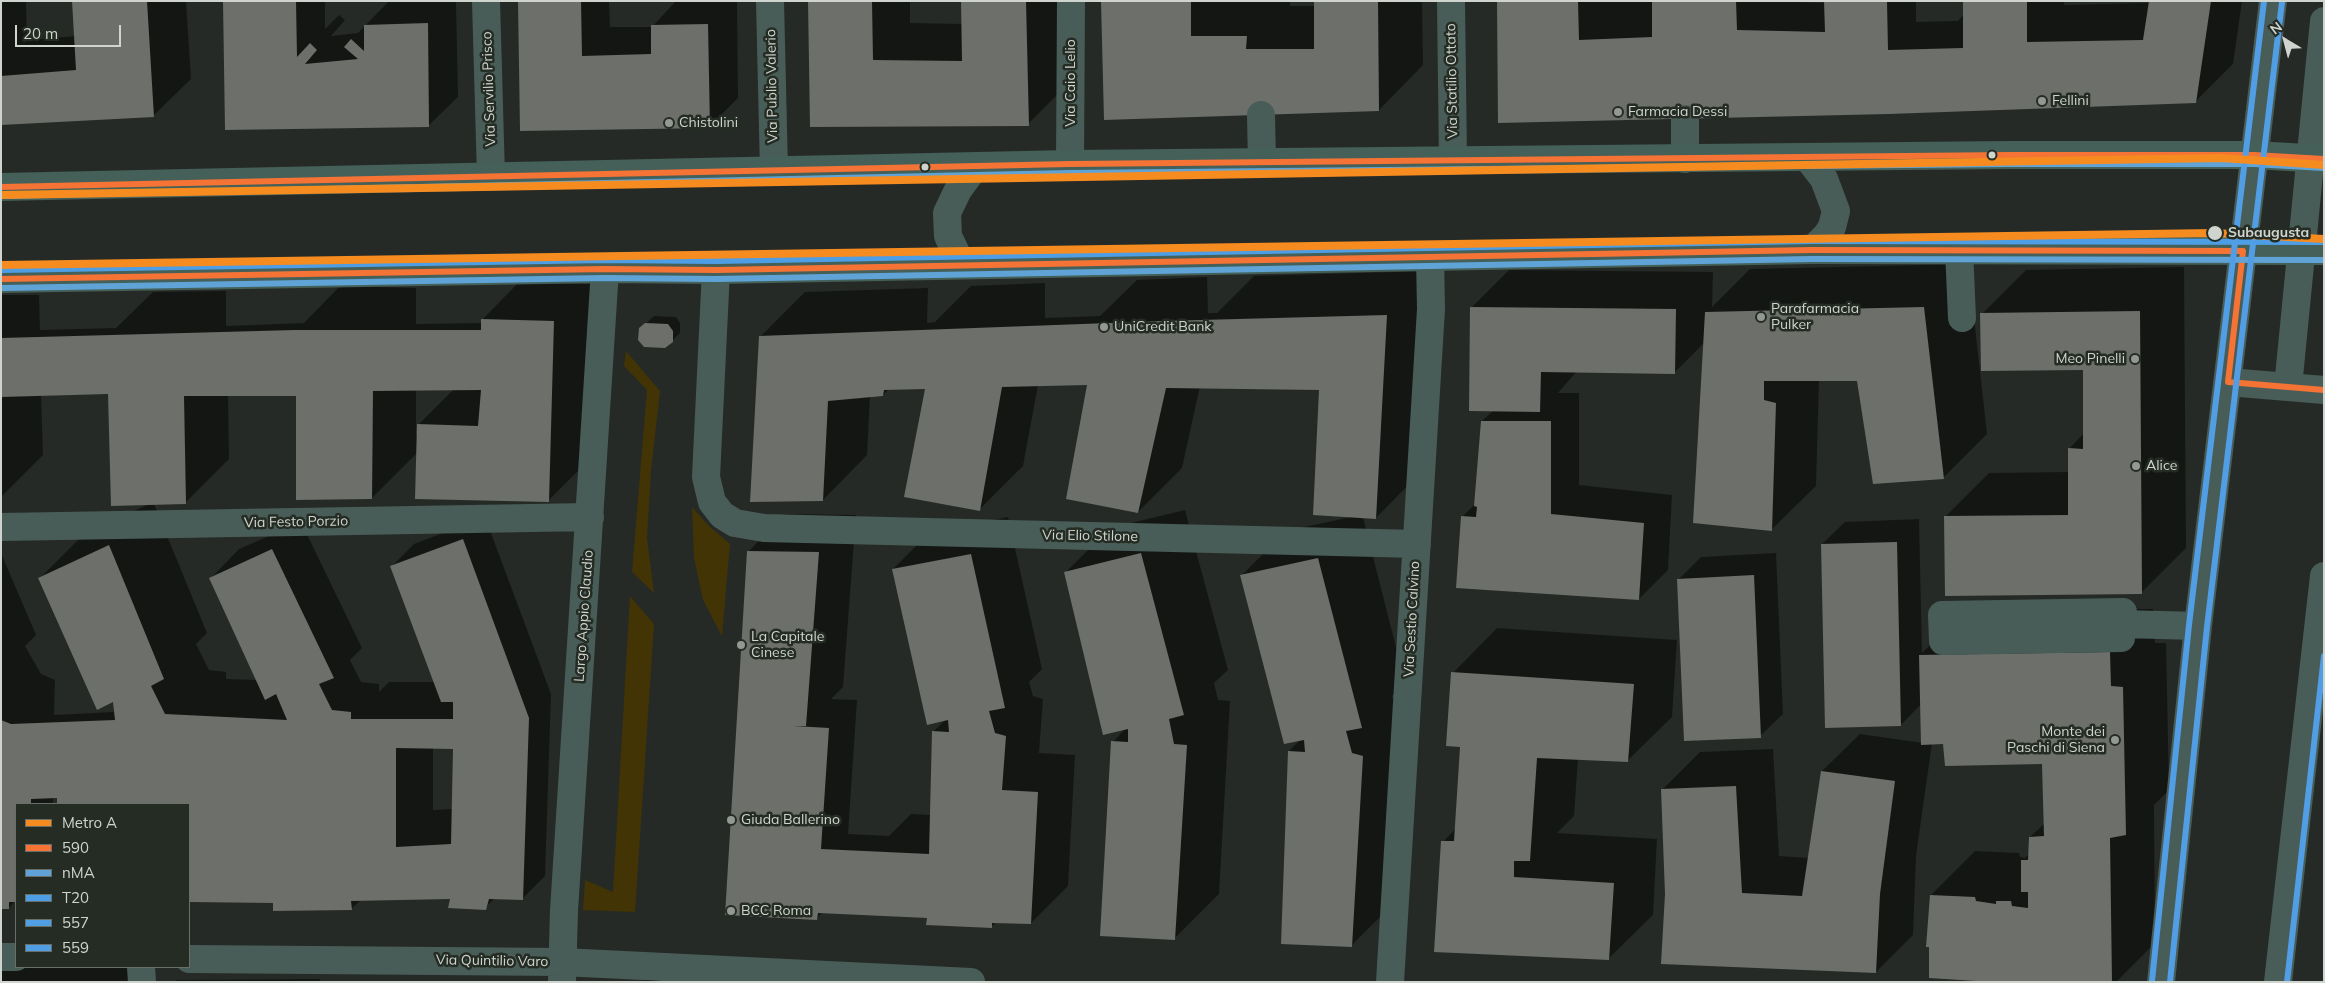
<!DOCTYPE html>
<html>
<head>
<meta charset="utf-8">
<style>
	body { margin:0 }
	#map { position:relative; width:2325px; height:983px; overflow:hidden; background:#262a26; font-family:Mulish,sans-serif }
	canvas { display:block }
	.frame { position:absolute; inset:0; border:2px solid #cfd4cf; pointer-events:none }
	.legend { position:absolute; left:15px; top:803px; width:175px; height:165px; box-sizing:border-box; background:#242c24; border:1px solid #686f68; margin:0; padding:6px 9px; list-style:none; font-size:15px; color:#cfd4cf }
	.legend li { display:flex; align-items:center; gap:10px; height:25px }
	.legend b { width:25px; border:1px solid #686f68 }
	.north { position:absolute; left:2260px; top:15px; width:50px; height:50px; -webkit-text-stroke:4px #242c24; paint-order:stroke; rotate:323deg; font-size:14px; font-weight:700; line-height:20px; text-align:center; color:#cfd4cf }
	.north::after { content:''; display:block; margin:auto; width:18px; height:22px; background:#cfd4cf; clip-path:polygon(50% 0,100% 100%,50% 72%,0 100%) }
	.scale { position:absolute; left:15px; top:25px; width:106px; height:22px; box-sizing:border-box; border:2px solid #cfd4cf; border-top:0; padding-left:6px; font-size:15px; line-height:18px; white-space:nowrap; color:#cfd4cf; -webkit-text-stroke:4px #242c24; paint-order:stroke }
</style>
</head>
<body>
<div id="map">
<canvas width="2325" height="983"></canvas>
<div class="frame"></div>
<ul class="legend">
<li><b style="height:6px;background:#f68b1f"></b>Metro A</li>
<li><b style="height:6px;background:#f57335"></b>590</li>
<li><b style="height:6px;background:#60a4d7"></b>nMA</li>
<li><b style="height:6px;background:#4d9ee5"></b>T20</li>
<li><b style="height:6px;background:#529ee5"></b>557</li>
<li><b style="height:6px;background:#529ee5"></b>559</li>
</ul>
<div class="north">N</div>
<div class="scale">20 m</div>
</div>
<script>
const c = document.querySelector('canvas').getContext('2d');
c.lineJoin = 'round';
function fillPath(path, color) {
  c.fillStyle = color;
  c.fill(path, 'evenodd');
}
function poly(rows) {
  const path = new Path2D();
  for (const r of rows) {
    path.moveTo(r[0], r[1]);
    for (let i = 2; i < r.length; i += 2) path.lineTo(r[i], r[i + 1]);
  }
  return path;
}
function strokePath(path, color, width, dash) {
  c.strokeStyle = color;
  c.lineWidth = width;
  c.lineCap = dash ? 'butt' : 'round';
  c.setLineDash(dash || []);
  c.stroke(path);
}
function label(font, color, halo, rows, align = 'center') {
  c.font = font + ' Mulish,sans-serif';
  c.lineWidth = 5;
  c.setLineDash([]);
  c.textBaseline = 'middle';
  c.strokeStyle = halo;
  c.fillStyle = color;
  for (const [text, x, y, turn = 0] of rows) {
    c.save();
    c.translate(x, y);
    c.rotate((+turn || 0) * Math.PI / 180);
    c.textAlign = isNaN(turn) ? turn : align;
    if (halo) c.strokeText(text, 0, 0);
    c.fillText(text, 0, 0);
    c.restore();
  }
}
fillPath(poly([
	[626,351,660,391,651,471,647,538,654,593,632,572,647,390,624,366],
	[692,507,708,525,730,544,722,636,703,600,694,558],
	[630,596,654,624,635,912,583,910,585,880,613,892]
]), '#423405');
fillPath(poly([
	[1,1,26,1,27,40,76,36,74,1,186,1,191,79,153,116,1,124],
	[224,1,325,1,325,29,339,15,345,20,331,36,358,33,389,1,456,1,458,97,429,125,226,129],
	[519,1,609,1,610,27,652,27,676,1,737,1,738,98,710,126,521,130],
	[809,1,910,1,910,23,963,24,962,1,1064,1,1065,87,1028,124,811,126],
	[1102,1,1290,1,1290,6,1315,6,1315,1,1422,1,1423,65,1379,110],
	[1498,1,1764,1,1826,3,1826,1,1916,1,1916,22,1958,21,1964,14,1964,1,2064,1,2064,5,2150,3,2150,1,2242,1,2233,64,2195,102,1499,122],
	[1968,264,1987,434,1943,478,1858,380,1819,380,1816,486,1771,530,1704,343,1674,373,1577,371,1558,393,1579,393,1579,485,1672,495,1668,570,1639,599,1462,517,1475,504,1482,421,1494,410,1472,307,1509,270,1713,272,1712,307,1750,269],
	[2184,267,2186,548,2142,592,1945,517,1989,473,2069,472,2069,449,2084,433,2084,369,1982,314,2026,270],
	[1431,271,1420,473,1376,518,1363,517,1405,683,1392,696,1396,709,1395,902,1351,946,1289,751,1301,739,1242,575,1286,531,1351,517,1321,389,1200,386,1182,468,1138,512,1088,384,1038,385,1023,466,979,510,927,388,890,388,883,395,870,396,867,455,823,500,761,336,805,292,928,288,927,323,935,322,971,286,1045,283,1045,318,1100,316,1137,280,1207,277,1208,313,1217,313,1254,276],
	[519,282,591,284,586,463,548,501,418,452,372,498,297,394,228,394,229,459,185,503,154,504,207,633,196,644,209,670,226,672,226,679,257,680,211,578,239,549,301,522,362,648,350,660,361,682,379,684,379,692,389,682,434,682,392,566,414,544,485,517,551,694,545,876,522,899,495,898,485,908,452,898,361,900,351,909,274,900,272,902,189,901,189,804,58,804,58,797,53,797,53,804,16,804,16,900,9,908,1,908,1,553,36,635,25,646,41,674,55,680,54,715,113,712,115,710,114,700,40,578,84,534,149,504,110,393,41,395,43,455,1,497,1,295,39,295,40,330,116,328,153,292,226,291,226,326,304,323,340,286,416,288,416,324,482,323,482,320],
	[416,389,454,389,418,425,418,435,416,435],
	[433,747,453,748,453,809,433,810],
	[654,316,676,317,680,323,680,333,672,341,640,329],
	[1185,510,1228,670,1214,683,1218,700,1230,701,1219,894,1175,938,1113,742,1126,728,1066,572,1110,528],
	[785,514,856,515,843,687,831,699,857,700,848,834,889,836,911,814,931,815,933,732,945,720,893,569,930,532,1008,517,1042,669,1029,682,1033,696,1043,699,1039,753,1075,755,1068,886,1031,923,997,922,992,926,928,916,823,912,816,919,748,552],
	[1919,519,1922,653,1964,611,2153,609,2155,643,2166,643,2169,790,2154,805,2155,943,2116,982,2016,982,1931,895,1975,851,2019,853,2020,857,2025,858,2030,853,2030,837,2045,823,2044,763,1944,743,1932,743,1916,856,1913,935,1876,972,1666,894,1663,789,1700,752,1773,749,1779,856,1809,858,1822,771,1860,734,1923,743,1921,704,1901,725,1822,544,1845,522],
	[1776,553,1783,714,1760,736,1678,580,1701,557],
	[1497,628,1677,640,1672,717,1627,761,1578,759,1574,816,1557,833,1657,839,1653,915,1608,959,1443,842,1456,828,1462,746,1453,673],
	[1,962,16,967,133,968,132,982,1,982],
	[649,975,754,982,642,982],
	[320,979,320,982,174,982,176,980]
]), '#0007');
fillPath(poly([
	[72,1,147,1,154,117,1,125,1,76,76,70],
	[223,1,296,1,297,57,310,43,317,50,305,64,358,59,344,47,351,39,364,51,364,25,428,23,429,127,225,130],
	[518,1,581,1,582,56,651,54,651,25,708,24,710,128,520,131],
	[808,1,872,1,873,60,962,61,961,1,1026,1,1029,126,810,127],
	[1101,1,1191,1,1191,36,1247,36,1246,49,1314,49,1314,1,1378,1,1379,111,1104,120],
	[1497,1,1578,1,1579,40,1652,37,1652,1,1736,1,1737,30,1825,32,1824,1,1887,1,1888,50,1963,48,1963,1,2027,1,2027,42,2143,40,2149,1,2211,1,2196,103,1889,114,1498,123],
	[1470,307,1676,309,1675,374,1541,372,1540,412,1469,411],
	[1924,307,1944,479,1873,484,1857,381,1764,381,1764,400,1776,403,1772,531,1693,523,1705,312],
	[2140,311,2142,594,1945,596,1944,516,2068,515,2068,448,2083,449,2083,370,1981,371,1980,313],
	[1387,315,1376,519,1313,515,1319,390,1166,388,1138,513,1066,499,1087,385,1002,387,980,511,904,497,925,389,884,390,883,396,828,401,823,501,750,502,759,336,1163,321],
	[481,319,554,321,549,502,415,499,417,424,478,426,481,390,373,391,372,499,296,500,296,396,184,396,186,504,111,506,108,394,1,397,1,338,295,330,481,330],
	[645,323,668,324,673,331,673,342,665,348,644,347,638,340,639,328],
	[1481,421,1551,421,1551,514,1644,523,1639,600,1456,588,1461,516,1476,517,1477,507,1474,506],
	[463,539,529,718,523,900,489,899,486,910,448,908,450,899,351,901,352,910,273,911,273,903,189,902,189,804,57,804,57,798,31,799,31,804,16,804,16,902,9,902,9,909,1,909,1,720,11,724,115,720,113,702,97,710,38,578,109,545,164,679,151,686,165,714,287,720,276,694,265,700,209,578,272,549,334,678,319,684,332,710,351,712,351,719,453,719,453,702,441,702,390,566],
	[396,748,453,749,451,844,396,847],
	[1897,542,1901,726,1825,728,1821,544],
	[747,551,819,552,806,726,794,726,829,728,821,849,929,854,932,731,949,732,948,720,927,725,892,569,971,554,1005,708,989,711,995,733,1006,736,1002,790,1038,792,1031,924,992,923,992,928,926,925,927,918,818,913,817,920,725,915],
	[1141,553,1184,715,1169,719,1174,744,1187,745,1175,940,1100,936,1111,741,1128,742,1128,729,1103,735,1064,572],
	[1318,558,1362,728,1346,731,1352,753,1363,756,1352,947,1281,944,1288,751,1305,752,1304,740,1284,744,1240,575],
	[1754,575,1761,738,1684,741,1677,579],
	[2110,652,2111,686,2123,687,2126,835,2110,838,2112,982,1992,982,1929,978,1929,947,1926,947,1930,895,1975,897,1976,901,1996,904,1996,901,2011,901,2012,906,2028,908,2028,892,2021,892,2021,860,2028,860,2029,837,2044,836,2042,764,1945,766,1943,744,1921,745,1919,655],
	[1451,672,1634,684,1628,762,1537,758,1530,861,1514,861,1514,877,1614,883,1609,960,1434,952,1441,841,1454,841,1460,747,1446,746],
	[1821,771,1895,781,1880,894,1876,973,1661,964,1665,894,1661,789,1736,786,1742,893,1802,896]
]), '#6c6f6a');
strokePath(poly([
	[486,1,491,177],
	[770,1,774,171],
	[1451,1,1453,161],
	[1261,115,1262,163],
	[1685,119,1685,159],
	[1807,157,1824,179,1836,211,1832,227,1827,235,1812,250],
	[1070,164,1071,1],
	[1959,249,1962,318],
	[962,265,948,236,947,213,958,190,975,167],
	[716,270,706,477,712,502,722,515,735,523,764,528,1417,544],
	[2228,382,2324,390],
	[2288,387,2324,21],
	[1,527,590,517],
	[2122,624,2123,612,1942,615,1943,641,2121,638,2122,624,2198,626],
	[1,957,16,957],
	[189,959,562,962,971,982],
	[141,967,142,982],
	[562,982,564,911,605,269],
	[1390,982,1431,309,1430,256],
	[2161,982,2198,626,2273,1],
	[2278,982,2324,576]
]), '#495d58', 28);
strokePath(poly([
	[1,187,1070,164,2009,155,2254,155,2324,159],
	[1,279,605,269,716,270,1812,250,2324,251]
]), '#446059', 28);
strokePath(poly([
	[1,187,1070,164,2009,155,2254,155,2324,159],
	[1,279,605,269,716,270,1812,250,2243,251,2228,382,2324,390]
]), '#f57335', 6);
strokePath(poly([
	[1,196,1070,173,2009,164,2254,164,2324,168],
	[1,288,605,278,716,279,1812,259,2324,260]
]), '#60a4d7', 6);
strokePath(poly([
	[1,270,605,260,716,261,1812,241,2324,242]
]), '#4d9ee5', 6);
strokePath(poly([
	[2170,982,2207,627,2282,2],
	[2287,982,2324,656]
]), '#529ee5', 6);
strokePath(poly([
	[2152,981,2189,625,2264,1]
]), '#529ee5', 6);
strokePath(poly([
	[1,195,2221,158,2324,165],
	[1,265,2214,233,2324,239]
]), '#f68b1f', 8);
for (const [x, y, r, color] of [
	[2042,101,5,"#949894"],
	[1618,112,5,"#949894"],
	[669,123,5,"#949894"],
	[1992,155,4.5,"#cfd4cf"],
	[925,167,4.5,"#cfd4cf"],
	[2215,233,8,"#cfd4cf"],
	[1761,317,5,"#949894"],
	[1104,327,5,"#949894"],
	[2135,359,5,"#949894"],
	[2136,466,5,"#949894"],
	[741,645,5,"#949894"],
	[2115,740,5,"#949894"],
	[731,820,5,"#949894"],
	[731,911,5,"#949894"]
]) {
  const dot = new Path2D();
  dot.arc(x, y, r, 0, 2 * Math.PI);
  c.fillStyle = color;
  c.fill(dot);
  strokePath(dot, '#242c24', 2);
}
label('14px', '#cfd4cf', '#242c24', [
	["Via Statilio Ottato",1452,81,-91],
	["Via Caio Lelio",1071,83,-90],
	["Via Publio Valerio",772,86,-91],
	["Via Servilio Prisco",489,89,-92],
	["Via Festo Porzio",296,522,-1],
	["Via Elio Stilone",1090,536,1],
	["Largo Appio Claudio",584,616,-86],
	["Via Sestio Calvino",1412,619,-87],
	["Via Quintilio Varo",492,961,1]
]);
label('14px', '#cfd4cf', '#242c24', [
	["Fellini",2052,101],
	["Farmacia Dessi",1628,112],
	["Chistolini",679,123],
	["Parafarmacia",1771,309],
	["Pulker",1771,325],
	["UniCredit Bank",1114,327],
	["Meo Pinelli",2125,359,"right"],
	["Alice",2146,466],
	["La Capitale",751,637],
	["Cinese",751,653],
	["Monte dei",2105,732,"right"],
	["Paschi di Siena",2105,748,"right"],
	["Giuda Ballerino",741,820],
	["BCC Roma",741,911]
], 'left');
label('bold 14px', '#cfd4cf', '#242c24', [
	["Subaugusta",2228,233]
], 'left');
</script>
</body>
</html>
